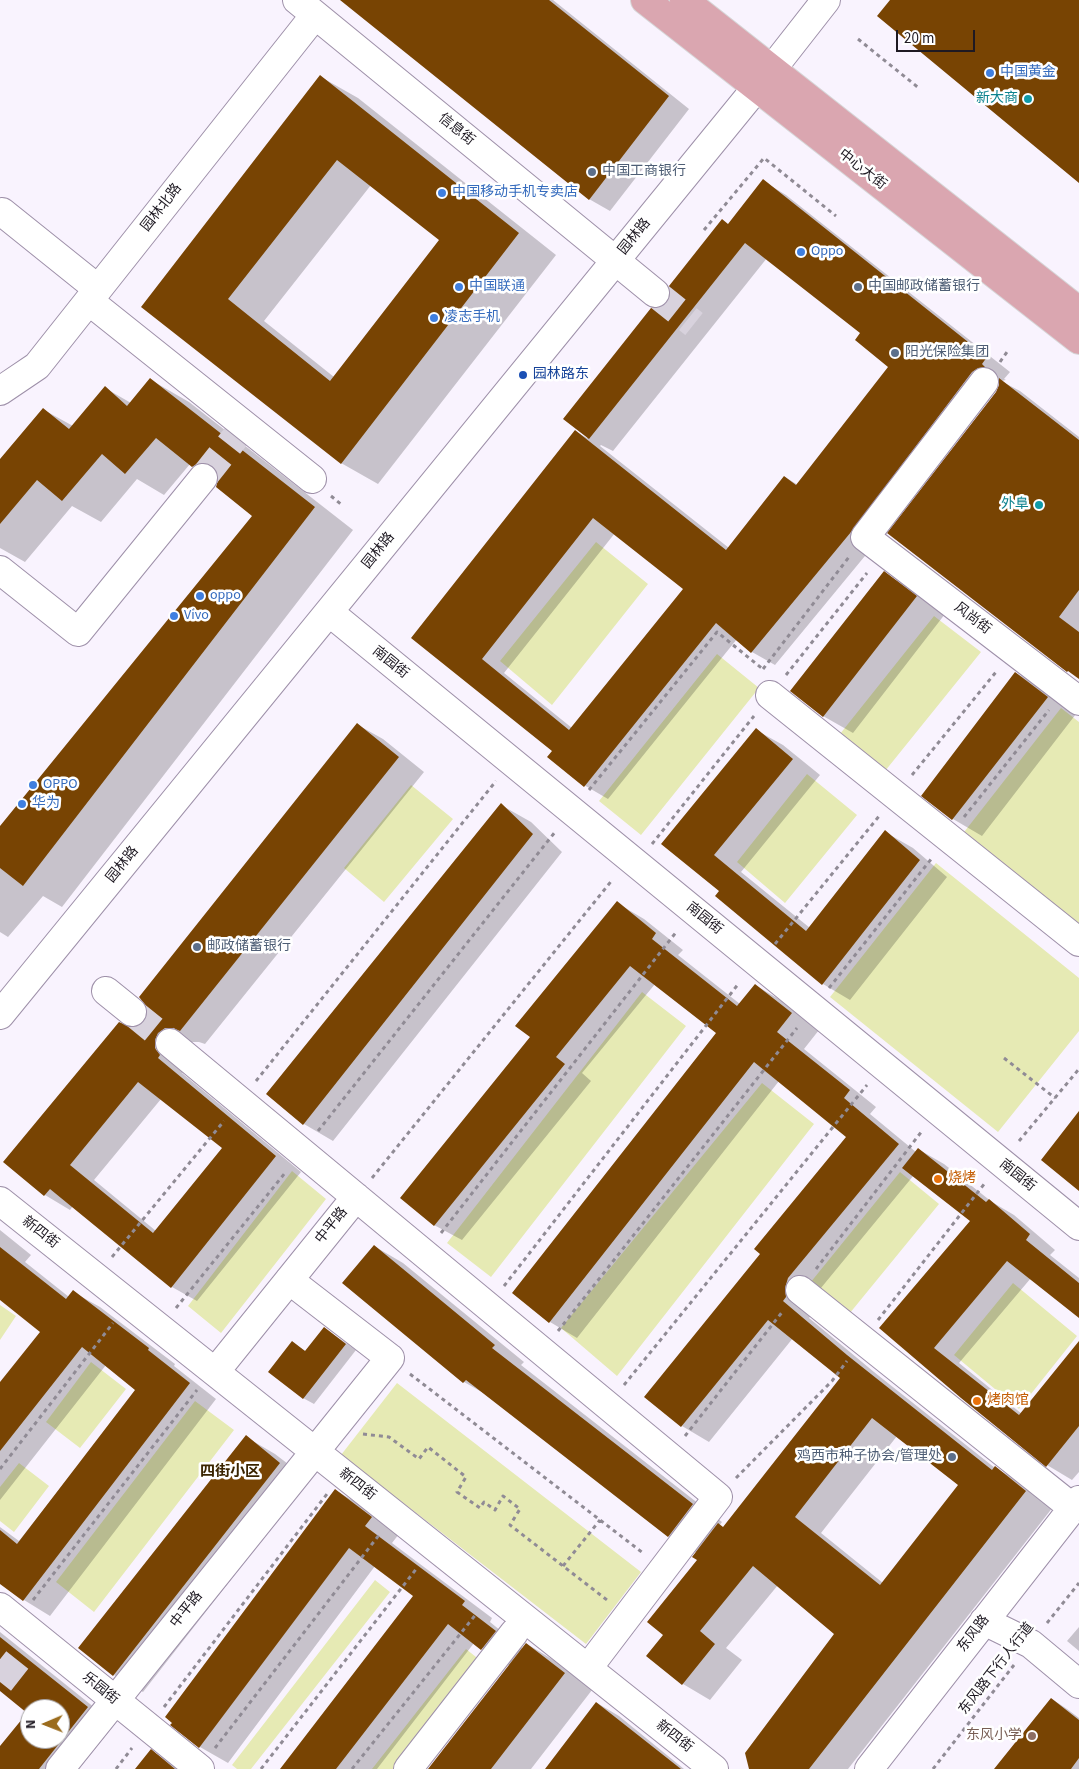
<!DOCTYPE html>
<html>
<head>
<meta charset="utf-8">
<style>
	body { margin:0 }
	#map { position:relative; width:1079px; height:1769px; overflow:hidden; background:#f9f3fe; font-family:"Source Sans 3",sans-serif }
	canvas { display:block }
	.north { position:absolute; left:20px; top:1699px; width:50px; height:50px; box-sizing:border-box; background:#fff; border:1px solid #a5a3a7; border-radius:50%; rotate:269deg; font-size:14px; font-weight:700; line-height:20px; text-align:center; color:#1e1922 }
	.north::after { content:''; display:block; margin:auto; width:18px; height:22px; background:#9b6c1d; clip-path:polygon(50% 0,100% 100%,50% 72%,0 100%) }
	.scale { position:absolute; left:896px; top:30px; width:79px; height:22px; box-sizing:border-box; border:2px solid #1e1922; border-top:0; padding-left:6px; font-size:15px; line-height:18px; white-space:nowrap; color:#1e1922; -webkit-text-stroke:4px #fff; paint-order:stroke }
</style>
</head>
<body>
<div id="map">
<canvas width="1079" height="1769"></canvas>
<div class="north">N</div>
<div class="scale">20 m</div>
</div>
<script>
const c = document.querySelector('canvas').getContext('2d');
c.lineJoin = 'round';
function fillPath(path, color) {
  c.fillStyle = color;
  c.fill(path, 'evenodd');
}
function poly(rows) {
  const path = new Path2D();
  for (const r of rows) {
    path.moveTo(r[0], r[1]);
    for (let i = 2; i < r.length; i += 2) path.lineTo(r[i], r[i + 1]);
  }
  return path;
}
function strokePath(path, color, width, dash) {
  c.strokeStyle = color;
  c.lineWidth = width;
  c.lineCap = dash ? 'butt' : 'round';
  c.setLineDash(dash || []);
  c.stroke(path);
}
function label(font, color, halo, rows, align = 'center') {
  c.font = font + ' "Source Sans 3","Noto Sans SC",sans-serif';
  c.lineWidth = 5;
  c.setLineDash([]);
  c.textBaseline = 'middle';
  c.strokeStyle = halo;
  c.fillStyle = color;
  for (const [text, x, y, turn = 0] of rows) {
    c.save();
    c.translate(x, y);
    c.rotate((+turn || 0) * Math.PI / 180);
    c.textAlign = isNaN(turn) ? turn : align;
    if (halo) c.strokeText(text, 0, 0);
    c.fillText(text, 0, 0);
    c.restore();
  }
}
fillPath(poly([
	[596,542,648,584,552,705,500,661],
	[934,616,981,652,881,776,836,739],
	[717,654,759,688,641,835,599,801],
	[1061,708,1079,722,1079,927,961,836],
	[807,774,857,815,785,903,737,862],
	[411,785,453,819,384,902,344,868],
	[936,863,1079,978,1079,1031,998,1132,830,997],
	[642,992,686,1026,491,1277,447,1243],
	[762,1083,814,1124,617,1376,561,1328],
	[292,1171,326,1199,221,1333,188,1306],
	[900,1172,939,1204,845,1319,806,1288],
	[1013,1283,1077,1336,1019,1409,954,1355],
	[0,1305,16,1316,0,1340],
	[91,1362,126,1389,80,1448,46,1422],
	[397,1383,641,1572,586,1644,341,1455],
	[195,1401,234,1430,94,1612,56,1582],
	[19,1463,49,1486,14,1532,0,1521,0,1487],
	[375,1580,390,1592,251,1769,237,1769,232,1765],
	[466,1649,481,1661,396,1769,372,1769]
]), '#e6eab4');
fillPath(poly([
	[342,0,553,0,689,109,610,211,589,199],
	[321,77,358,98,556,255,378,484,341,463,143,307],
	[371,185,441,240,334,377,264,321],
	[763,181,786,195,1010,372,1004,379,1006,380,1001,381,1020,391,1079,437,1079,678,889,533,997,392,1000,381,995,386,874,545,775,665,752,652,737,639,608,799,584,785,554,750,413,638,575,431,587,438,660,309,668,303],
	[767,258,862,333,890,367,798,485,785,477,729,548,600,446,601,445,613,451],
	[615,533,684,589,572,728,504,673],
	[151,380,189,402,353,530,62,907,43,896,8,937,0,932,0,827,253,516,219,482,190,464,164,495,137,479,101,522,72,506,25,562,0,548,0,460,44,410,73,426,105,388,131,403],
	[884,573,913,590,945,614,853,733,823,716],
	[1016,673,1045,690,1076,714,982,836,953,819,923,796],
	[358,725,383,739,424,772,205,1044,199,1042,191,1042,183,1047,185,1070,182,1073,301,1172,197,1301,172,1287,73,1206,70,1210,45,1195,5,1162,130,1029,139,1028,145,1022],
	[161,1099,224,1148,156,1231,94,1180],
	[756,730,783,745,820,775,741,872,810,928,885,832,913,848,947,877,850,1000,823,984,721,891,663,843],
	[501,805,531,822,562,852,333,1141,304,1124,267,1094],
	[617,903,644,919,683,950,678,955,740,1004,755,985,782,1001,819,1030,804,1049,876,1107,870,1114,916,1152,918,1149,944,1164,992,1202,1014,1215,1055,1250,1050,1255,1079,1278,1079,1316,1031,1278,959,1363,1022,1414,1079,1343,1079,1472,1072,1480,1047,1465,881,1328,972,1221,914,1175,816,1294,813,1313,809,1318,874,1372,995,1468,1023,1483,1053,1507,848,1769,751,1769,836,1633,778,1585,726,1648,742,1660,710,1700,683,1684,665,1635,698,1560,697,1553,668,1536,487,1395,464,1382,374,1246,403,1263,524,1362,521,1365,722,1522,719,1526,723,1528,842,1378,793,1338,709,1442,682,1426,762,1254,848,1137,779,1081,577,1338,550,1322,514,1293,718,1033,655,984,582,1073,591,1081,462,1240,434,1225,532,1037],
	[897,1436,960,1485,883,1583,821,1533],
	[0,1230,31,1255,25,1262,69,1297,73,1292,100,1307,175,1364,174,1366,216,1399,50,1616,24,1600,0,1581,0,1527,19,1541,137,1390,106,1365,0,1500,0,1384,42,1332,0,1298],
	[324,1328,356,1350,314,1404,303,1398,292,1343,307,1352],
	[246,1437,275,1454,309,1480,143,1692,114,1675],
	[335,1490,364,1507,399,1534,392,1543,492,1618,490,1622,523,1649,527,1644,555,1661,592,1690,531,1769,429,1769,510,1666,474,1643,377,1769,282,1769,415,1596,375,1566,228,1763,200,1747,172,1724],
	[1079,1627,1079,1651,1067,1641],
	[0,1632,115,1724,79,1769,0,1769,0,1748,28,1712,0,1690],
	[30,1709,60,1709,60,1739,30,1739],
	[1052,1699,1067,1709,1079,1718,1079,1769,996,1769],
	[597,1703,619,1716,684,1769,547,1769],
	[151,1751,180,1768,182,1769,136,1769]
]), '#0003');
fillPath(poly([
	[340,0,549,0,669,96,589,200],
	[890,0,1079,0,1079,183,877,16],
	[320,75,519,233,341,464,141,307],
	[337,160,439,240,330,381,228,299],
	[763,179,987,357,982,364,985,367,978,368,972,372,851,532,751,653,716,623,584,787,547,757,552,751,411,638,575,430,726,550,784,476,796,485,888,367,855,340,860,333,745,243,589,439,563,419,651,308,660,308,667,302,670,295,669,286,722,219,728,224],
	[593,518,683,589,569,730,482,659],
	[150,378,315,507,23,886,0,868,0,826,252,516,216,487,218,480,218,473,213,466,205,463,198,463,192,467,156,438,125,474,102,454,62,501,37,480,0,524,0,459,43,408,69,429,105,386,127,406],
	[999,378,1079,440,1079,590,1059,617,1079,632,1079,679,1068,671,1067,672,887,533,996,392,999,385],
	[884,571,917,596,823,717,790,691],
	[1015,672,1048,697,952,820,921,796],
	[357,723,399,757,180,1031,173,1028,165,1028,158,1033,155,1040,155,1048,160,1055,158,1058,276,1156,171,1288,50,1189,44,1196,3,1162,119,1022,130,1027,138,1026,144,1021,147,1015,147,1007,139,997],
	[138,1082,222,1148,153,1233,70,1165],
	[756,728,793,759,714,855,806,931,885,830,920,860,822,985,715,896,719,891,661,844],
	[501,803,533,834,303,1125,266,1094],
	[617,901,656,933,652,939,737,1006,755,984,792,1013,777,1032,850,1090,844,1098,899,1144,788,1278,785,1288,786,1297,783,1301,847,1355,992,1470,995,1466,1026,1491,809,1769,749,1769,745,1753,834,1634,753,1566,700,1631,715,1644,682,1685,646,1656,663,1635,647,1622,697,1560,692,1557,718,1523,723,1527,840,1378,768,1320,681,1427,644,1397,760,1254,754,1249,846,1137,754,1062,549,1323,512,1293,716,1033,630,966,556,1057,565,1064,434,1226,400,1198,530,1037,515,1026],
	[872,1418,958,1485,880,1585,795,1517],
	[1079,1111,1079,1191,1041,1160],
	[918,1148,986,1202,989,1199,1030,1234,1026,1240,1079,1283,1079,1318,1007,1261,934,1348,1019,1415,1079,1341,1079,1426,1046,1467,961,1398,879,1328,970,1221,902,1168],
	[374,1245,495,1345,492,1348,693,1504,668,1537,466,1380,463,1383,342,1283],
	[0,1247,66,1299,73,1290,149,1348,148,1350,190,1383,23,1601,0,1584,0,1530,17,1544,135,1390,82,1347,0,1451,0,1382,40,1332,0,1300],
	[324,1327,346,1344,303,1399,268,1372,292,1341,305,1351],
	[246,1435,280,1463,113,1676,78,1648],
	[335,1489,372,1517,365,1526,465,1601,462,1605,496,1631,481,1650,448,1624,336,1769,280,1769,413,1596,349,1548,199,1748,170,1725,172,1723,165,1717],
	[0,1637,88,1707,39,1769,0,1769,0,1746,27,1713,0,1691],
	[30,1709,60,1709,60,1739,30,1739],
	[526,1643,565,1673,491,1769,428,1769],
	[1051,1698,1079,1720,1079,1758,1071,1769,994,1769],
	[596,1702,681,1769,545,1769],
	[151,1749,175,1769,135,1769]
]), '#784403');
strokePath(poly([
	[655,293,694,324],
	[203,478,245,425],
	[132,1012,170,1043],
	[0,1682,22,1654]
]), '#d8d2dd', 28, [28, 14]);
const minor = poly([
	[297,0,655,293],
	[772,69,826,0],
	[0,214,2,212,98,289],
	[89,301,312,479],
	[984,382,865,537,1079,701],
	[0,391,37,366,315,15],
	[0,570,78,632,203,478],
	[329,612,1079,1226],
	[770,695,1079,942],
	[106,991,132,1012],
	[0,1015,757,87],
	[170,1043,718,1497,588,1668],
	[0,1201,714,1769],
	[800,1290,1073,1508],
	[215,1372,356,1197],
	[0,1607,200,1769],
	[984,1621,1031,1644,1079,1684],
	[60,1769,390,1358,289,1280],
	[408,1769,514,1633],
	[869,1769,1079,1500]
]);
const major = poly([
	[645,0,1079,340],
	[684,0,1079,311]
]);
strokePath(minor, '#9e90a9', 30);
strokePath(major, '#d6d6d7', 30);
strokePath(poly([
	[858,39,920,89],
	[704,230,764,158,836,216],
	[1000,362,1007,352],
	[331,496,342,505],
	[763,669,849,557],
	[786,675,867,573],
	[912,775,996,672],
	[589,790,717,632,764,670],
	[964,817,1049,710],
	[652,844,754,716],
	[775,944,880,815],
	[829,988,932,858],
	[1004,1058,1055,1098],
	[256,1081,496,781],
	[318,1131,555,832],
	[1019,1141,1079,1069],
	[372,1178,613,879],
	[441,1233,677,931],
	[112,1257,224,1121],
	[816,1269,922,1131],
	[504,1286,739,983],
	[176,1308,285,1173],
	[878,1320,985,1183],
	[558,1331,797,1028],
	[410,1374,643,1553],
	[624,1385,867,1085],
	[363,1434,389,1437,419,1459,428,1447,466,1477,457,1492,480,1508,484,1502,495,1510,503,1496,520,1509,510,1525,607,1600],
	[685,1436,783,1311],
	[0,1469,113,1323],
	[736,1478,832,1381,847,1361],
	[563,1566,600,1520],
	[33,1600,197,1390],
	[1047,1623,1079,1583],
	[164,1707,327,1494],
	[215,1748,379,1535],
	[116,1769,132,1748],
	[261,1769,417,1568],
	[352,1769,477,1613],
	[933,1769,1014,1665]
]), '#908b95', 3, [4, 4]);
strokePath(minor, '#fff', 28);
strokePath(major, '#daa6b0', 28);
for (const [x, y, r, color] of [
	[990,73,5,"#3f7fe0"],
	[1028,99,5,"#0f9aa8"],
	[592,172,5,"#5c6f8a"],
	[442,193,5,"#3f7fe0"],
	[801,252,5,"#3f7fe0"],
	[459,287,5,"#3f7fe0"],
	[858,287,5,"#5c6f8a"],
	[434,318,5,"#3f7fe0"],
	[895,353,5,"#5c6f8a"],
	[523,375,5,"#1a4fb4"],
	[1039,505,5,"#0f9aa8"],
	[200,596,5,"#3f7fe0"],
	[174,616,5,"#3f7fe0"],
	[33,785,5,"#3f7fe0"],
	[22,804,5,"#3f7fe0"],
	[197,947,5,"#5c6f8a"],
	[938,1179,5,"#e8710a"],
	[977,1401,5,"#e8710a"],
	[952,1457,5,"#5c6f8a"],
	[1032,1736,5,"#8d6e63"]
]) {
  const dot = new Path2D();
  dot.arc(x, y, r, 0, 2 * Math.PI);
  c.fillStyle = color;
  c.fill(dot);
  strokePath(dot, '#fff', 2);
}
label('14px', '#366cbe', '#fff', [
	["中国黄金",1000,73],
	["中国移动手机专卖店",452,193],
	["Oppo",811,252],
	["中国联通",469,287],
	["凌志手机",444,318],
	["oppo",210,596],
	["Vivo",184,616],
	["OPPO",43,785],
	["华为",32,804]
], 'left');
label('14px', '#0d838f', '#fff', [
	["新大商",1018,99],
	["外阜",1029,505]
], 'right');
label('14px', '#1e1922', '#fff', [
	["信息街",456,130,39],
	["中心大街",862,170,38],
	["园林北路",162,208,-52],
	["园林路",635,237,-51],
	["园林路",379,551,-51],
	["风尚街",972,619,37],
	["南园街",390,663,39],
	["园林路",123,865,-51],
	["南园街",704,919,39],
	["南园街",1017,1176,39],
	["中平路",332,1226,-51],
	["新四街",40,1233,38],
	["新四街",357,1485,38],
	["中平路",187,1610,-51],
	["东风路",974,1634,-52],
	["东风路下行人行道",997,1669,-52],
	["乐园街",100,1689,39],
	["新四街",674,1737,38]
]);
label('14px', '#4e5e75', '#fff', [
	["中国工商银行",602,172],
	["中国邮政储蓄银行",868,287],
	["阳光保险集团",905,353],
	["邮政储蓄银行",207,947],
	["鸡西市种子协会/管理处",942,1457,"right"]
], 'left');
label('14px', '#164399', '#fff', [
	["园林路东",533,375]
], 'left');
label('14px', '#c56008', '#fff', [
	["烧烤",948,1179],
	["烤肉馆",987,1401]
], 'left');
label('14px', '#785e54', '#fff', [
	["东风小学",1022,1736]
], 'right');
label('bold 15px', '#3a2400', '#fff', [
	["四街小区",230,1473]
]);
</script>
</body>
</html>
